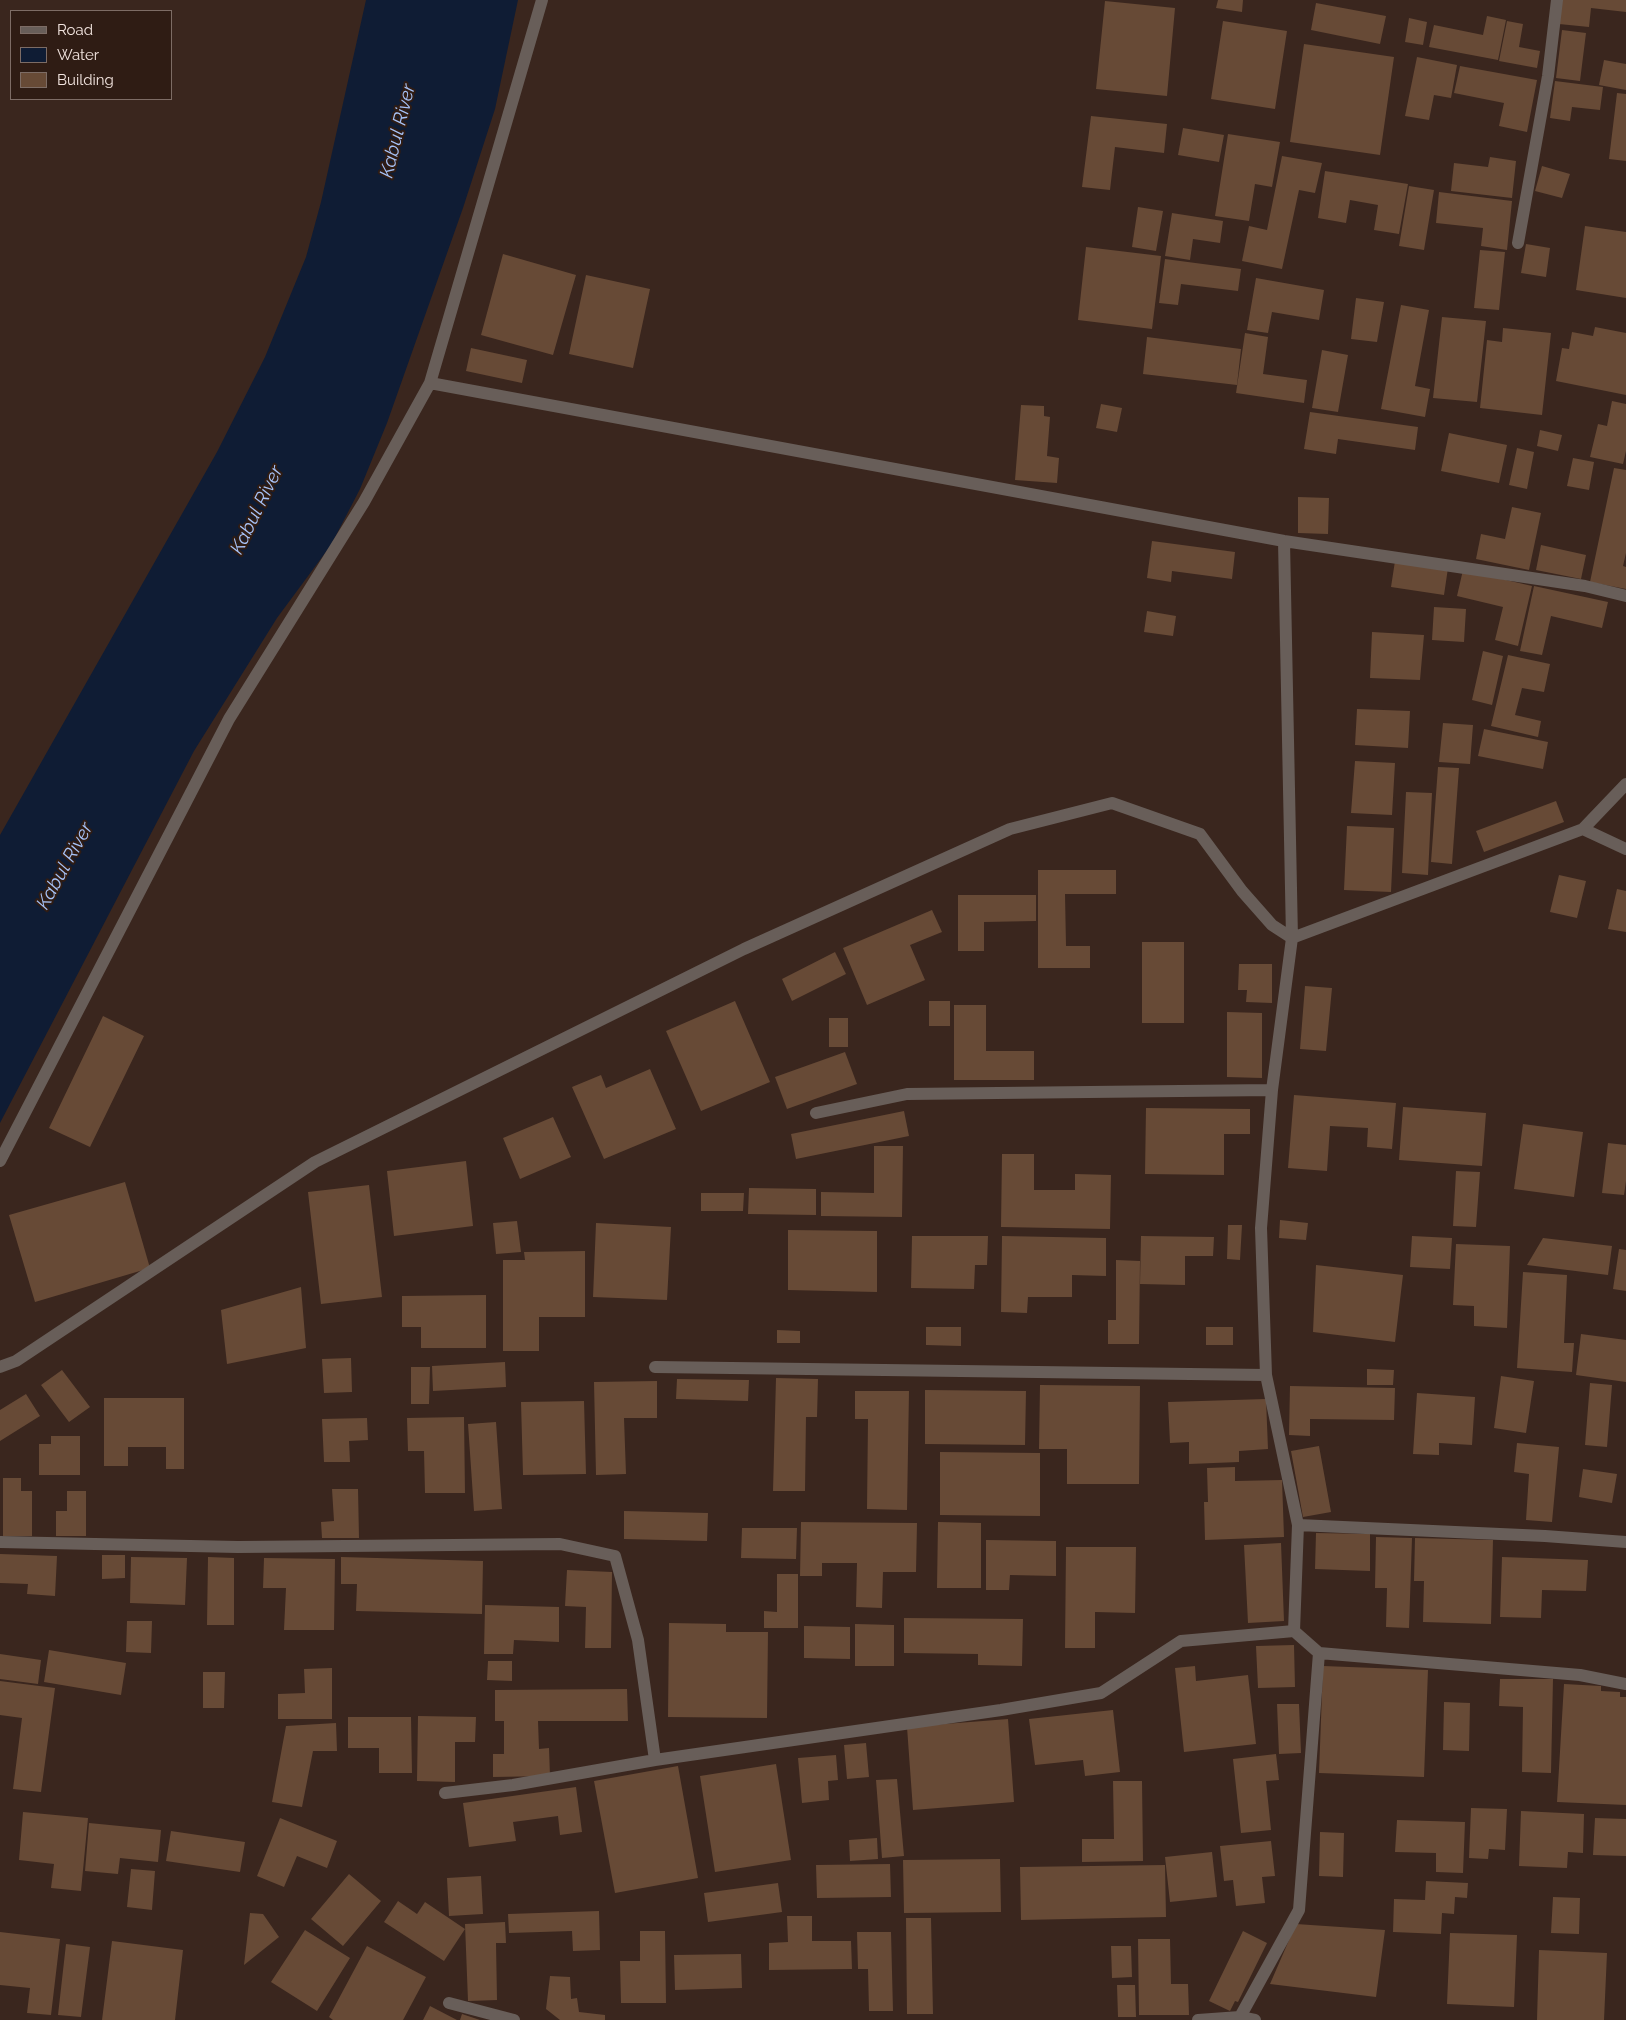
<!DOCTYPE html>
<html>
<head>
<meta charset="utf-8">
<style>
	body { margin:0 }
	#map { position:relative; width:1626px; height:2020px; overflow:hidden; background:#3a261e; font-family:Raleway,sans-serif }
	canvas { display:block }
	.legend { position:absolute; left:10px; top:10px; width:162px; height:90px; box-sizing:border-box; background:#2f1c14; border:1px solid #7d6c65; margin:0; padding:6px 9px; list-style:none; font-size:15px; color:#f2e4df }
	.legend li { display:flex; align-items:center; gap:10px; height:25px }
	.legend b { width:25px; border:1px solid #7d6c65 }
</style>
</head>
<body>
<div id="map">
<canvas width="1626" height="2020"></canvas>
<ul class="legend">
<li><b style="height:6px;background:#685e59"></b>Road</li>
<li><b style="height:14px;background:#0f1c34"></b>Water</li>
<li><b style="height:14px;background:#674a36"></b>Building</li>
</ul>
</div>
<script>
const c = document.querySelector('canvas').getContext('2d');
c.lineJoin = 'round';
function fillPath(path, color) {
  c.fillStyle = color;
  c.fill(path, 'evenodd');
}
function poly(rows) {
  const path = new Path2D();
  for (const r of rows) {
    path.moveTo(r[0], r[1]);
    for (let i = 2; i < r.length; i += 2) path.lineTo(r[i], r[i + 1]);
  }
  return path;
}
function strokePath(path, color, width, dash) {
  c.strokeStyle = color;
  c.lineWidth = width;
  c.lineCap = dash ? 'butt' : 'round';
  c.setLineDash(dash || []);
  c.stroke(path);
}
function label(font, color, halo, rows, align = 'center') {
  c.font = font + ' Raleway,sans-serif';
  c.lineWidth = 4;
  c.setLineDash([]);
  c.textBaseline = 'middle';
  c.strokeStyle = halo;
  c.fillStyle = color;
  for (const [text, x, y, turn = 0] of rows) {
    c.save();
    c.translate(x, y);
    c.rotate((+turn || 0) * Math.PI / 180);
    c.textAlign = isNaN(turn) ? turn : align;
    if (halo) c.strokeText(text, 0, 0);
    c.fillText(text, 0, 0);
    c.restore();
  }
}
fillPath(poly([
	[366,0,518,0,495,109,463,208,387,423,360,489,331,545,277,618,194,751,0,1123,0,835,217,452,265,357,306,257,321,202]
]), '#0f1c34');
fillPath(poly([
	[1218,0,1243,0,1242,12,1216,8],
	[1562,0,1626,0,1626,12,1591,8,1589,27,1559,24],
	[1105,1,1175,8,1167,96,1096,89],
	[1316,3,1386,16,1380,44,1311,30],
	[1487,16,1506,20,1498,60,1429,47,1434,25,1483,35],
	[1409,18,1427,22,1423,45,1405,42],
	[1223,21,1287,31,1275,109,1211,99],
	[1507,21,1523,24,1519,47,1540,51,1537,68,1499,61],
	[1562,30,1586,33,1580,81,1556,78],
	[1304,44,1394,57,1380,155,1290,142],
	[1417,57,1457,65,1451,98,1434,95,1429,120,1405,116],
	[1604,60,1626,64,1626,90,1599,85],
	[1460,66,1537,80,1527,132,1499,126,1504,103,1454,93],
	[1555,81,1603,87,1600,110,1572,107,1570,121,1550,118],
	[1617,93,1626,94,1626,161,1609,159],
	[1091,116,1167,124,1164,153,1115,147,1110,190,1082,187],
	[1183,128,1224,135,1219,162,1178,155],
	[1228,134,1280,142,1272,187,1255,184,1249,221,1215,216],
	[1282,156,1322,163,1315,193,1299,190,1282,269,1242,261,1249,226,1267,230],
	[1490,157,1516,161,1512,198,1451,191,1454,163,1488,167],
	[1542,166,1570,174,1562,198,1535,191],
	[1325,171,1408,184,1399,234,1374,230,1378,205,1350,200,1346,223,1318,218],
	[1409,186,1434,190,1424,250,1399,246],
	[1439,192,1512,201,1507,250,1481,246,1483,228,1436,223],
	[1138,207,1163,211,1156,251,1132,247],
	[1172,213,1223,221,1220,243,1193,239,1190,260,1165,256],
	[1585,226,1626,232,1626,298,1576,290],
	[1526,244,1550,248,1546,277,1521,273],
	[1086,247,1161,256,1152,329,1078,320],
	[1480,250,1505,252,1499,310,1474,308],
	[503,254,576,275,553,355,481,335],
	[1165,259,1241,269,1238,291,1181,284,1178,305,1159,303],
	[586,275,650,289,633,368,569,354],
	[1256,278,1324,290,1319,320,1272,312,1268,333,1247,330],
	[1356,298,1384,302,1377,342,1351,339],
	[1401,305,1429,310,1415,386,1430,389,1425,417,1381,409],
	[1442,317,1486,321,1477,402,1433,398],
	[1595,327,1626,333,1626,395,1556,381,1562,348,1569,349,1572,332,1593,336],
	[1503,328,1551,333,1542,415,1480,408,1487,340,1502,342],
	[1245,333,1268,337,1263,374,1307,380,1304,403,1236,393],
	[1147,337,1241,349,1237,385,1143,374],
	[471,348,527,360,522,383,466,371],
	[1322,350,1348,355,1338,412,1312,408],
	[1612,401,1626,404,1626,451,1623,464,1590,457,1598,424,1607,426],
	[1101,404,1122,408,1117,432,1096,428],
	[1021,405,1044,406,1044,416,1050,417,1047,456,1059,458,1057,483,1015,480],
	[1310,412,1418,427,1415,450,1338,439,1336,454,1304,449],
	[1540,430,1562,435,1558,451,1537,446],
	[1449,433,1507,445,1499,483,1441,471],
	[1517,448,1534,452,1527,489,1509,485],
	[1573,458,1594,462,1589,490,1567,486],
	[1614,468,1626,470,1626,553,1623,566,1626,567,1626,589,1590,582],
	[1298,497,1329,498,1328,534,1298,533],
	[1512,507,1541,513,1529,570,1476,559,1481,534,1505,539],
	[1152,541,1235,552,1232,579,1172,571,1171,582,1147,578],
	[1541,545,1586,555,1581,579,1536,570],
	[1395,561,1448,568,1444,595,1391,587],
	[1463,570,1532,586,1518,646,1495,640,1503,607,1457,596],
	[1534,586,1608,602,1602,628,1551,616,1542,655,1520,651],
	[1434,607,1466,609,1464,642,1432,640],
	[1147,611,1176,616,1173,636,1144,632],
	[1372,632,1424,635,1420,680,1370,678],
	[1483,651,1503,656,1492,705,1472,700],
	[1508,655,1550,664,1544,692,1522,688,1515,715,1541,721,1538,737,1491,726],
	[1357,709,1410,711,1408,748,1355,745],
	[1443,723,1473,725,1470,764,1439,762],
	[1484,729,1548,742,1543,769,1478,756],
	[1355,761,1395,763,1392,815,1351,813],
	[1438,767,1459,768,1452,864,1431,862],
	[1406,792,1432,793,1428,875,1402,873],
	[1556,801,1564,822,1484,852,1476,831],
	[1347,826,1394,828,1391,892,1344,890],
	[1038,870,1116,870,1116,894,1065,894,1066,946,1090,946,1090,968,1038,968],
	[1559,875,1586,881,1577,918,1550,912],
	[1617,889,1626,891,1626,932,1608,929],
	[958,895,1036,895,1036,921,984,922,984,951,958,951],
	[932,910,942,932,910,945,925,980,867,1005,843,948],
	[1142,942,1184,942,1184,1023,1142,1023],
	[835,952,846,974,792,1001,782,979],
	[1239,964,1272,964,1272,1003,1246,1002,1247,990,1238,990],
	[1305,986,1332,988,1326,1051,1300,1049],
	[735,1001,770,1082,701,1111,666,1031],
	[929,1001,950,1001,950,1026,929,1026],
	[954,1005,986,1005,986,1051,1034,1051,1034,1080,954,1080],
	[1227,1012,1262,1013,1262,1078,1227,1077],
	[103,1016,144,1036,90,1147,49,1128],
	[829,1018,848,1018,848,1047,829,1047],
	[845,1052,857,1084,787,1109,775,1077],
	[650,1069,676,1129,604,1159,572,1087,601,1075,606,1088],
	[1294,1095,1396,1103,1392,1149,1367,1147,1368,1128,1330,1126,1327,1171,1288,1168],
	[1403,1107,1486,1113,1482,1166,1399,1160],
	[1146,1108,1250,1109,1250,1134,1224,1134,1224,1175,1145,1174],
	[904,1111,909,1136,796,1159,791,1134],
	[553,1117,571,1157,520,1179,503,1138],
	[1523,1124,1583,1132,1574,1197,1514,1189],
	[1608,1143,1626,1145,1626,1181,1624,1195,1602,1193],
	[874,1146,903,1146,902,1217,821,1216,821,1192,874,1193],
	[1002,1154,1034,1154,1034,1190,1075,1190,1075,1174,1111,1175,1110,1229,1001,1227],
	[466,1161,473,1226,394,1236,387,1171],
	[1456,1171,1480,1172,1476,1227,1453,1226],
	[125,1182,150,1268,35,1302,9,1215],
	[369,1185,382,1297,321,1304,308,1192],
	[749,1188,816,1189,816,1215,748,1214],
	[701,1193,744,1193,743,1211,701,1211],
	[1280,1220,1308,1223,1306,1240,1279,1238],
	[517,1221,521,1252,496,1254,493,1223],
	[596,1223,671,1227,667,1300,593,1297],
	[1228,1225,1242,1225,1240,1260,1227,1259],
	[788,1230,877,1231,877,1292,788,1290],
	[912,1236,988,1236,987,1265,975,1265,974,1289,911,1288],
	[1002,1236,1106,1238,1106,1276,1072,1275,1072,1297,1028,1297,1027,1313,1001,1312],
	[1141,1236,1214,1237,1213,1256,1185,1256,1185,1285,1140,1284],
	[1412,1236,1452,1238,1450,1269,1410,1267],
	[1543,1238,1612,1246,1608,1275,1527,1265],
	[1456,1244,1510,1246,1507,1328,1474,1326,1474,1306,1453,1305],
	[1619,1249,1626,1250,1626,1291,1613,1289],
	[585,1251,585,1317,539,1317,539,1351,503,1351,503,1260,525,1260,524,1252],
	[1116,1260,1140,1261,1139,1344,1108,1344,1108,1320,1116,1320],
	[1316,1265,1403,1275,1395,1342,1313,1332],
	[1523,1272,1567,1275,1564,1343,1574,1343,1572,1372,1517,1368],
	[301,1287,306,1348,227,1364,221,1310],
	[486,1295,486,1348,421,1348,421,1327,402,1327,402,1296],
	[926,1327,961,1327,961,1346,926,1345],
	[1206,1327,1233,1327,1233,1345,1206,1345],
	[777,1330,800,1331,800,1343,777,1343],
	[1581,1334,1626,1340,1626,1382,1576,1375],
	[351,1358,352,1392,324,1393,322,1359],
	[505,1362,506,1387,433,1391,432,1366],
	[411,1367,430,1367,429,1404,411,1404],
	[1367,1369,1394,1370,1393,1385,1367,1385],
	[62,1370,90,1407,69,1422,41,1385],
	[1501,1376,1534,1381,1526,1433,1494,1428],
	[776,1378,818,1379,817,1417,806,1417,805,1491,773,1491],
	[677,1379,749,1380,748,1401,676,1399],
	[657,1381,657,1418,624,1418,626,1474,596,1475,594,1382],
	[1590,1383,1612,1385,1607,1447,1585,1445],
	[1040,1385,1140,1386,1139,1484,1067,1484,1067,1449,1039,1449],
	[1290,1386,1395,1388,1394,1420,1310,1419,1310,1436,1289,1435],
	[925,1390,1026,1391,1025,1445,925,1444],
	[855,1391,909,1391,907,1510,867,1509,868,1419,855,1419],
	[1417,1393,1475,1397,1472,1445,1439,1443,1439,1455,1413,1454],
	[26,1394,40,1416,0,1441,0,1410],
	[104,1398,184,1398,184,1469,166,1469,166,1447,128,1447,128,1466,104,1466],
	[1266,1399,1268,1449,1239,1451,1239,1462,1189,1464,1189,1442,1170,1443,1168,1402],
	[584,1401,586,1474,523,1475,521,1402],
	[464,1417,465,1493,425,1493,424,1451,408,1451,407,1418],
	[367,1418,368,1440,349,1441,350,1462,324,1462,322,1419],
	[496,1422,502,1509,474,1511,468,1424],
	[51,1436,80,1436,80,1475,39,1475,39,1444,51,1444],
	[1517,1443,1559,1447,1552,1522,1526,1520,1529,1474,1514,1472],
	[1319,1446,1331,1512,1303,1517,1291,1451],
	[940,1452,1040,1453,1040,1516,940,1515],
	[1235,1467,1235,1481,1282,1480,1284,1537,1205,1540,1204,1502,1208,1502,1207,1468],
	[1583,1469,1617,1474,1612,1503,1579,1497],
	[3,1478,21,1478,21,1491,32,1491,32,1536,3,1536],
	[332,1489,358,1489,359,1538,322,1538,321,1522,334,1521],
	[67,1491,86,1491,86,1536,56,1536,56,1511,67,1511],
	[624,1511,708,1513,707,1541,624,1539],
	[801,1522,917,1523,916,1572,883,1572,882,1608,856,1607,857,1563,822,1563,822,1576,800,1576],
	[938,1522,981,1523,981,1588,937,1588],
	[742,1528,797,1528,796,1559,741,1558],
	[1316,1533,1370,1534,1370,1571,1315,1569],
	[1376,1537,1412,1538,1409,1628,1386,1627,1387,1588,1375,1588],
	[1415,1538,1493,1540,1491,1624,1423,1622,1424,1581,1414,1581],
	[986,1540,1056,1541,1056,1576,1010,1575,1009,1590,986,1590],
	[1281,1543,1284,1621,1248,1623,1244,1545],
	[1066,1547,1136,1547,1135,1613,1095,1612,1095,1648,1065,1648],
	[0,1554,57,1556,55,1596,27,1594,28,1584,0,1583],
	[102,1555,125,1555,125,1578,102,1579],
	[131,1557,187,1558,185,1605,130,1603],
	[208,1557,234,1558,234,1625,207,1625],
	[341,1557,483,1561,482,1614,356,1611,357,1584,341,1584],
	[1502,1557,1588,1560,1586,1591,1542,1590,1541,1618,1500,1617],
	[264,1558,335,1559,334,1630,284,1630,286,1588,263,1588],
	[567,1570,612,1572,611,1648,585,1648,586,1607,565,1606],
	[777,1574,798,1574,798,1628,764,1628,764,1611,777,1612],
	[485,1605,559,1607,559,1642,514,1640,513,1654,484,1654],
	[904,1618,1023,1619,1022,1666,978,1665,978,1654,904,1653],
	[127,1621,152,1621,151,1653,126,1652],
	[669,1623,726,1624,726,1632,768,1632,767,1718,668,1717],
	[855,1624,894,1625,894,1666,855,1666],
	[804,1626,850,1627,850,1659,804,1658],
	[1294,1645,1295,1687,1258,1688,1256,1646],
	[49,1650,126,1663,121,1695,44,1682],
	[0,1654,41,1660,38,1684,0,1679],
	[488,1661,512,1661,512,1681,487,1680],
	[1195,1666,1196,1681,1248,1675,1256,1744,1184,1752,1175,1668],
	[1323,1666,1428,1670,1424,1777,1319,1773],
	[332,1668,332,1719,278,1719,278,1694,305,1693,304,1669],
	[203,1672,225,1672,224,1708,203,1708],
	[1500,1679,1553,1679,1551,1773,1522,1772,1523,1707,1499,1706],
	[0,1681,55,1688,41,1792,13,1789,22,1718,0,1715],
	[1564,1684,1601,1686,1601,1691,1620,1692,1620,1697,1626,1697,1626,1805,1557,1802],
	[627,1689,628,1721,538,1721,539,1749,549,1748,550,1776,493,1777,493,1754,504,1754,504,1721,495,1721,495,1690],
	[1444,1702,1470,1703,1469,1751,1443,1750],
	[1277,1704,1299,1704,1301,1753,1279,1754],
	[1113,1710,1120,1772,1085,1776,1083,1760,1035,1765,1029,1719],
	[418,1716,476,1717,475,1742,455,1742,455,1782,417,1781],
	[348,1717,411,1717,412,1773,379,1773,379,1748,348,1748],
	[1008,1719,1014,1802,913,1810,907,1727],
	[336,1723,337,1751,313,1751,302,1807,272,1802,286,1726],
	[866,1743,869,1777,847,1779,844,1745],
	[1276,1754,1279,1780,1266,1781,1271,1830,1241,1833,1233,1759],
	[836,1755,838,1780,828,1781,829,1800,802,1803,798,1758],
	[776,1764,791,1860,715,1872,700,1776],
	[678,1766,698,1878,615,1893,594,1781],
	[897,1779,904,1856,882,1858,876,1780],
	[1113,1781,1142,1781,1143,1861,1082,1862,1082,1839,1114,1839],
	[576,1787,582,1832,560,1835,558,1816,513,1822,516,1841,469,1847,463,1803],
	[1471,1808,1507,1809,1505,1850,1489,1849,1488,1859,1469,1858],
	[1521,1811,1584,1814,1583,1853,1568,1852,1567,1868,1519,1866],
	[23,1812,88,1818,81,1891,51,1888,54,1864,19,1860],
	[280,1818,337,1841,327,1868,297,1856,284,1887,257,1876],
	[1595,1818,1626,1819,1626,1856,1593,1855],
	[1397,1820,1465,1822,1463,1873,1436,1872,1436,1853,1395,1852],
	[89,1823,161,1830,158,1862,120,1858,118,1874,85,1871],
	[171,1831,245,1842,240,1872,166,1861],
	[1320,1832,1344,1833,1343,1877,1319,1876],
	[877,1838,878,1859,850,1861,849,1840],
	[1271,1841,1275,1876,1262,1877,1265,1903,1236,1906,1233,1880,1224,1881,1220,1846],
	[1212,1852,1217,1897,1170,1902,1165,1857],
	[1000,1859,1001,1912,904,1913,903,1860],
	[890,1864,891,1897,817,1898,816,1865],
	[1165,1865,1166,1917,1021,1920,1020,1867],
	[131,1869,155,1871,152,1910,127,1907],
	[349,1874,381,1901,343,1946,311,1919],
	[481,1876,483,1914,449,1916,447,1878],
	[1426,1881,1468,1883,1467,1898,1455,1897,1454,1914,1442,1913,1441,1934,1393,1932,1394,1899,1425,1900],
	[778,1883,782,1912,708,1922,704,1893],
	[1553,1897,1580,1898,1579,1934,1551,1933],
	[398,1901,417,1914,425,1902,465,1929,444,1961,384,1922],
	[599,1911,600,1950,573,1951,572,1931,509,1933,508,1914],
	[250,1913,263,1914,279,1937,244,1965],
	[787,1916,812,1916,812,1941,851,1941,852,1969,769,1970,769,1943,788,1942],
	[906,1918,931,1918,933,2014,907,2014],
	[505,1922,506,1943,496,1943,497,2000,468,2001,465,1924],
	[1296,1924,1385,1930,1376,1997,1270,1984],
	[305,1930,350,1958,317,2011,271,1982],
	[640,1931,665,1931,666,2003,621,2003,620,1961,640,1961],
	[1243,1931,1267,1943,1238,2002,1235,2001,1230,2011,1209,2001],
	[0,1932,60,1939,51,2015,27,2013,30,1988,0,1985],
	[857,1932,891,1932,893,2011,869,2011,868,1969,858,1969],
	[1450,1933,1517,1935,1514,2007,1447,2004],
	[1138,1939,1170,1939,1171,1984,1188,1984,1189,2015,1139,2015],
	[112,1941,183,1950,175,2020,102,2020],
	[66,1944,90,1947,81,2017,58,2015],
	[367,1946,426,1977,403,2020,333,2020,329,2017],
	[1111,1946,1131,1946,1132,1977,1112,1978],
	[1539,1950,1607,1953,1604,2020,1537,2020],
	[741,1954,742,1988,675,1990,674,1955],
	[550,1976,570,1977,571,1999,577,1998,579,2012,605,2015,605,2020,560,2020,546,2009],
	[1117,1985,1135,1985,1136,2017,1118,2017],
	[430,2006,457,2020,423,2020],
	[462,2014,480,2020,460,2020]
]), '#674a36');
strokePath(poly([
	[1518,243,1548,76,1557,0],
	[430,383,1284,541,1585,586,1626,596],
	[1284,541,1292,938,1272,1090,1261,1228,1266,1375,1298,1525,1294,1631],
	[1583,829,1626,849],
	[1292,938,1583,829,1626,784],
	[816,1113,907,1094,1272,1090],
	[0,1161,229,719,364,502,430,383,542,0],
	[0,1367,16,1361,315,1162,744,949,1010,829,1112,803,1200,834,1242,891,1272,925,1292,938],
	[655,1367,1266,1375],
	[1298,1525,1545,1536,1626,1542],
	[0,1542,238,1547,560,1544,615,1556,638,1640,655,1760],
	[1319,1653,1580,1675,1626,1684],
	[445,1793,513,1785,655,1760,1001,1710,1101,1693,1181,1641,1294,1631,1319,1653,1299,1910,1240,2017],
	[449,2003,514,2020],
	[1198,2020,1240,2017,1255,2020]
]), '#685e59', 12);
label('italic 19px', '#a7c3f8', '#2f1c14', [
	["Kabul River",398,131,-76],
	["Kabul River",257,510,-64],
	["Kabul River",65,866,-61]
]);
</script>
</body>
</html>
